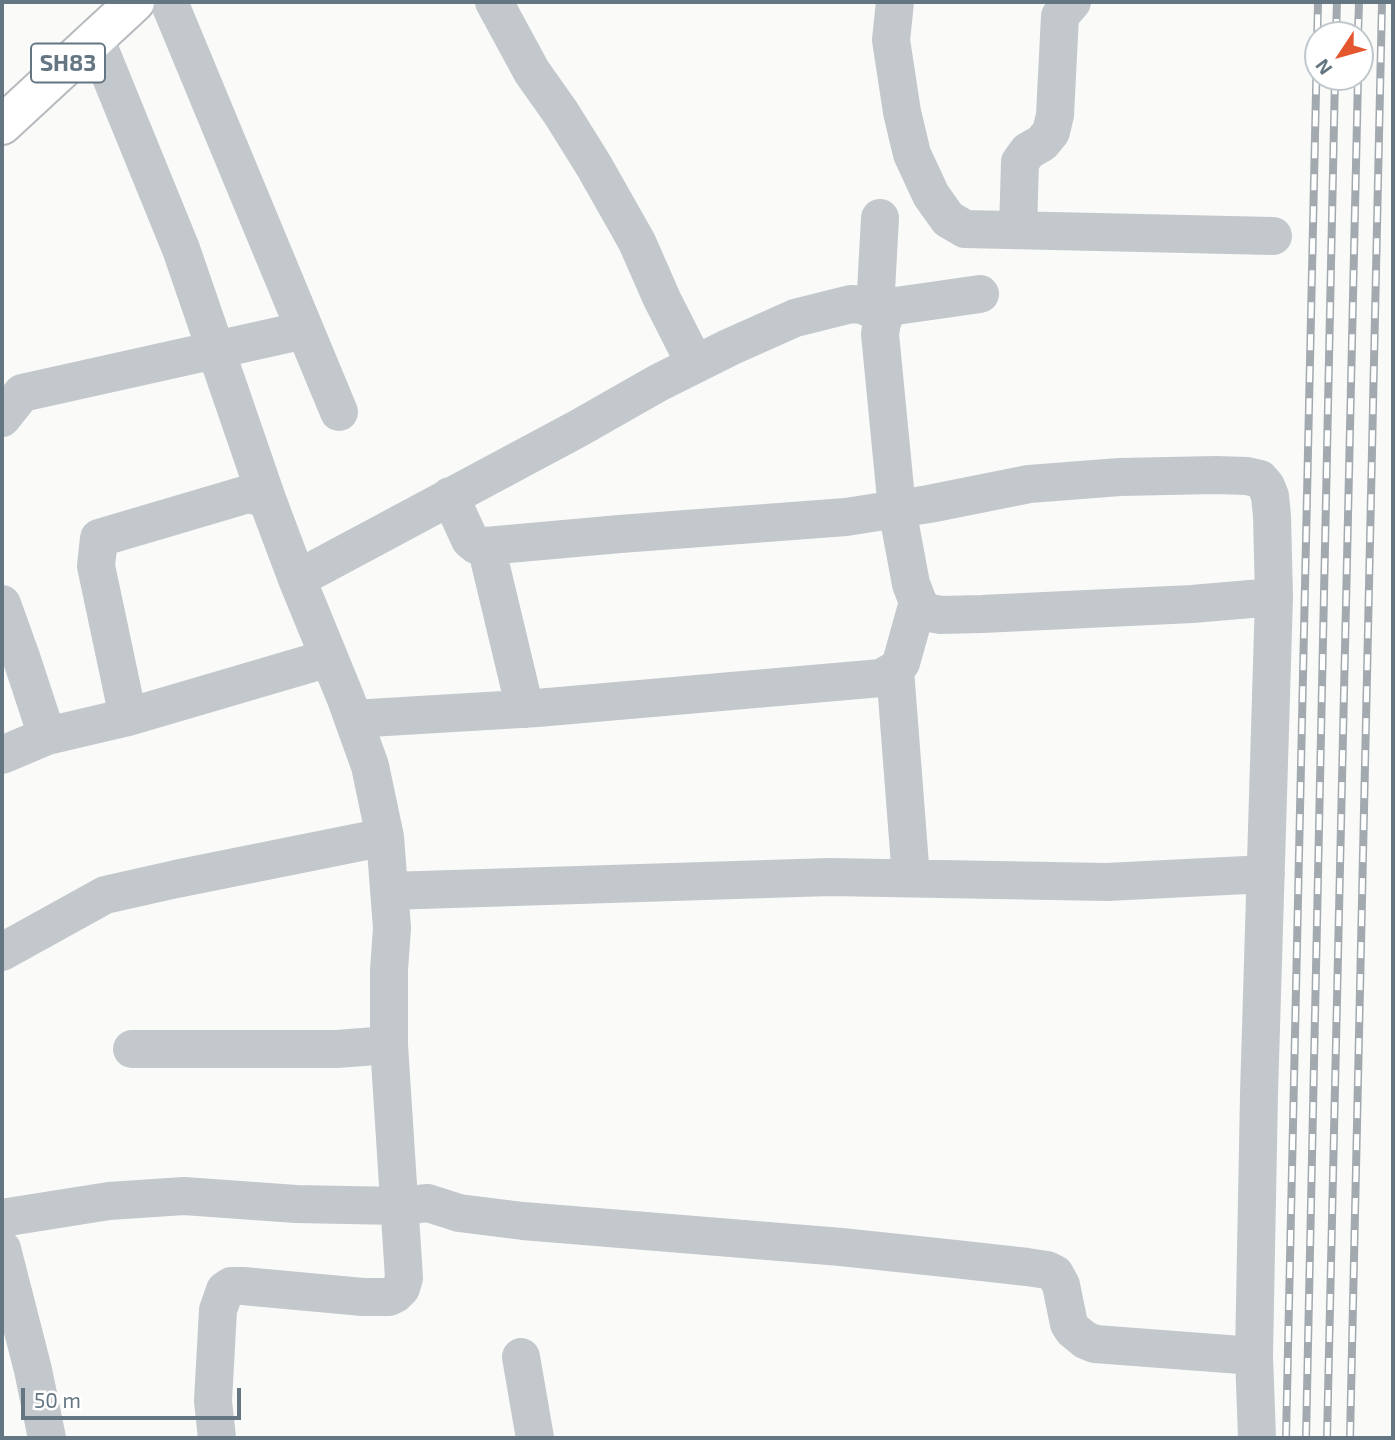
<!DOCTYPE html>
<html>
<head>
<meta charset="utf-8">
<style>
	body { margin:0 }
	#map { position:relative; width:1395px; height:1440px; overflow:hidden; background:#fafaf8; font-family:"Exo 2",sans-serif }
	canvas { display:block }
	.frame { position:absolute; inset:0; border:4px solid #657683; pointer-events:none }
	.north { position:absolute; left:1304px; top:21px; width:70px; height:70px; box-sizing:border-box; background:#fff; border:2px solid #c1c8cd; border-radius:50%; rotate:234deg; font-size:19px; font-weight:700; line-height:28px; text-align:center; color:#657683 }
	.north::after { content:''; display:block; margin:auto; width:24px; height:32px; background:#e4572e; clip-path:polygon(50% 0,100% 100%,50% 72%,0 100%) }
	.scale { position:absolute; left:21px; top:1388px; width:220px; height:32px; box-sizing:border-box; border:4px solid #657683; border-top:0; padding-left:9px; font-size:21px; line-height:24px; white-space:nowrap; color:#657683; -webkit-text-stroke:5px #fff; paint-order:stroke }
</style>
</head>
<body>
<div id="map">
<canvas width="1395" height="1440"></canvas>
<div class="frame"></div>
<div class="north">N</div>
<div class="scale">50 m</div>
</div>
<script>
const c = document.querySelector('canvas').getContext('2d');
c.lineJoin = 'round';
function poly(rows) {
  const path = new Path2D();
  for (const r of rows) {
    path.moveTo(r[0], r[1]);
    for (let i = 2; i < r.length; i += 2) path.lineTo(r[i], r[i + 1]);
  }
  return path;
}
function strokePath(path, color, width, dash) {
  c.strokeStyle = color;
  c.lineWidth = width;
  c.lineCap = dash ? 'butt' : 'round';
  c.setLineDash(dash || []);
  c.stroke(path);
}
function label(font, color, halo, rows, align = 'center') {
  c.font = font + ' "Exo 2",sans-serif';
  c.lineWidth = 7;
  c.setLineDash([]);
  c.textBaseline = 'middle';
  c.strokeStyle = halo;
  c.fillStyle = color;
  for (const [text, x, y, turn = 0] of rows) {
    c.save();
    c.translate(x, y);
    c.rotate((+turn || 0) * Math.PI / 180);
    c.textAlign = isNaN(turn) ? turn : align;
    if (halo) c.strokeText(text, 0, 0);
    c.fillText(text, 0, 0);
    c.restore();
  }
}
const major = poly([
	[2,125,135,2]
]);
strokePath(major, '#b5babe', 42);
strokePath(poly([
	[169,2,339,412],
	[494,2,532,72,561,113,594,166,637,242,662,299,695,364],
	[895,2,891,40,902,112,912,154,931,195,948,219,965,229,1273,236],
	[95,38,181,249,267,499,297,579,346,699,370,766,385,837,392,928,389,970,389,1045,404,1278,401,1288,395,1294,389,1297,363,1297,243,1286,231,1286,225,1290,218,1310,213,1401,217,1438],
	[880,218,876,291,884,315],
	[1018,230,1020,162,1028,151,1042,143,1051,132,1055,115,1060,16,1072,2],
	[980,294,896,306,887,311,882,322,880,334,897,509,911,584,918,602,923,609,930,613,941,615,982,614,1192,604,1274,597],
	[2,418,22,393,305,330],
	[450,496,470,540,476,545,486,546,620,534,846,517,929,504,1029,484,1120,477,1216,475,1247,476,1260,479,1266,486,1270,496,1272,516,1274,597,1259,1094,1254,1356,1257,1438],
	[486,546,525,709],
	[297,579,579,428,658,383,730,347,795,318,851,304,863,305,884,315],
	[2,604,22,660,47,736],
	[895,670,911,878],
	[128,717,96,566,99,538,248,494,267,499],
	[353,719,537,708,881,678,895,670,901,663,918,602],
	[2,755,47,736,128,717,329,658],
	[389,891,830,877,1107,882,1266,874],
	[2,952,105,895,176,879,385,837],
	[132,1049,337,1049,389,1045],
	[2,1218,109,1201,184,1196,296,1204,399,1206,428,1203,459,1213,523,1221,841,1247,955,1259,1027,1267,1047,1270,1055,1274,1061,1285,1069,1324,1073,1330,1085,1340,1095,1344,1254,1356],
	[2,1249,33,1370,47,1438],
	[521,1357,535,1438]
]), '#c3c8cc', 38);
strokePath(major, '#fff', 38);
const rail = poly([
	[1336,35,1337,2],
	[1358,35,1359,2],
	[1286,1438,1318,2],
	[1306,1438,1335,77],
	[1327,1438,1358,77],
	[1350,1438,1382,2]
]);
strokePath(rail, '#a2aab0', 8);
strokePath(rail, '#fff', 5, [16]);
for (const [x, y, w] of [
	[68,63,74]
]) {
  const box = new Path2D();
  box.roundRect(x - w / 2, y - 19.5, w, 39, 5);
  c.fillStyle = '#fff';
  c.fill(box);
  strokePath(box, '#657683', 2);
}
label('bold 23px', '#657683', null, [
	["SH83",68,63]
]);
</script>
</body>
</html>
